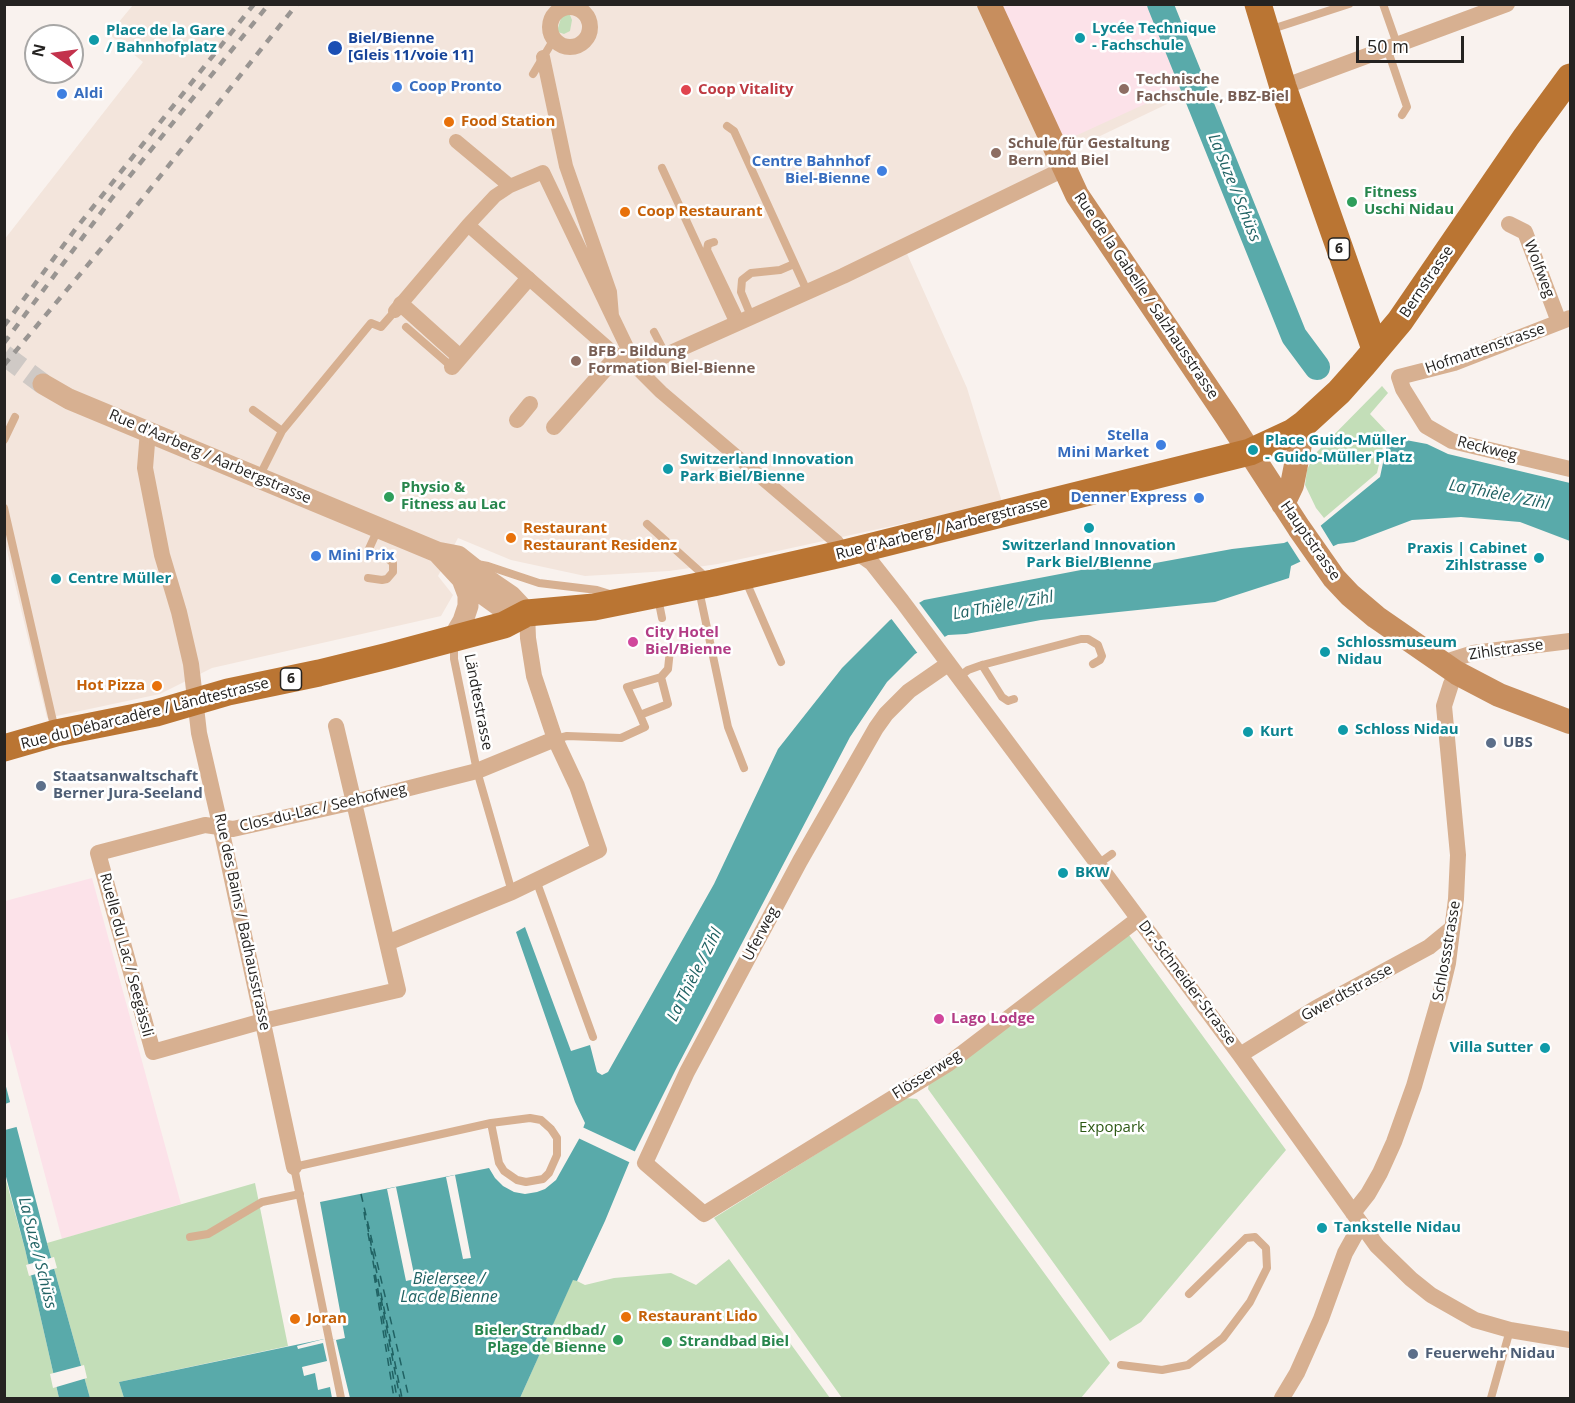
<!DOCTYPE html>
<html>
<head>
<meta charset="utf-8">
<style>
	body { margin:0 }
	#map { position:relative; width:1575px; height:1403px; overflow:hidden; background:#f9f2ee; font-family:"Open Sans",sans-serif }
	canvas { display:block }
	.frame { position:absolute; inset:0; border:6px solid #252321; pointer-events:none }
	.north { position:absolute; left:24px; top:24px; width:60px; height:60px; box-sizing:border-box; background:#fff; border:2px solid #a8a7a6; border-radius:50%; rotate:283deg; font-size:16px; font-weight:700; line-height:24px; text-align:center; color:#252321 }
	.north::after { content:''; display:block; margin:auto; width:21px; height:27px; background:#c3324c; clip-path:polygon(50% 0,100% 100%,50% 72%,0 100%) }
	.scale { position:absolute; left:1356px; top:36px; width:108px; height:27px; box-sizing:border-box; border:3px solid #252321; border-top:0; padding-left:8px; font-size:18px; line-height:21px; white-space:nowrap; color:#252321; -webkit-text-stroke:4px #fff; paint-order:stroke }
</style>
</head>
<body>
<div id="map">
<canvas width="1575" height="1403"></canvas>
<div class="frame"></div>
<div class="north">N</div>
<div class="scale">50 m</div>
</div>
<script>
const c = document.querySelector('canvas').getContext('2d');
c.lineJoin = 'round';
function fillPath(path, color) {
  c.fillStyle = color;
  c.fill(path, 'evenodd');
}
function poly(rows) {
  const path = new Path2D();
  for (const r of rows) {
    if (r.length === 3) {
      path.moveTo(r[0] + r[2], r[1]);
      path.arc(r[0], r[1], r[2], 0, 2 * Math.PI);
      continue;
    }
    path.moveTo(r[0], r[1]);
    for (let i = 2; i < r.length; i += 2) path.lineTo(r[i], r[i + 1]);
  }
  return path;
}
function strokePath(path, color, width, dash) {
  c.strokeStyle = color;
  c.lineWidth = width;
  c.lineCap = dash ? 'butt' : 'round';
  c.setLineDash(dash || []);
  c.stroke(path);
}
function label(font, color, halo, rows, align = 'center') {
  c.font = font + ' "Open Sans",sans-serif';
  c.lineWidth = 5;
  c.setLineDash([]);
  c.textBaseline = 'middle';
  c.strokeStyle = halo;
  c.fillStyle = color;
  for (const [text, x, y, turn = 0] of rows) {
    c.save();
    c.translate(x, y);
    c.rotate((+turn || 0) * Math.PI / 180);
    c.textAlign = isNaN(turn) ? turn : align;
    if (halo) c.strokeText(text, 0, 0);
    c.fillText(text, 0, 0);
    c.restore();
  }
}
fillPath(poly([
	[133,5,1153,5,1188,94,1075,148,1064,169,904,247,967,388,1002,502,718,564,669,571,585,576,511,560,458,538,438,576,453,595,441,616,212,668,160,694,47,718,5,542,4,240,143,62,109,34]
]), '#f3e5dc');
fillPath(poly([
	[999,5,1147,5,1180,88,1060,143],
	[92,878,181,1204,62,1239,5,1025,5,901]
]), '#fce2e9');
fillPath(poly([
	[566,13,570,15,572,20,570,31,564,34,558,32,558,28,562,15],
	[1382,386,1388,393,1370,414,1388,433,1385,438,1377,473,1324,518,1316,508,1305,485,1307,470,1314,455],
	[1129,935,1286,1150,1141,1322,1110,1341,928,1089,929,1083],
	[906,1098,917,1099,1110,1363,1081,1398,842,1398,714,1218],
	[4,1173,25,1249,59,1398,5,1398],
	[255,1183,288,1346,119,1382,124,1398,90,1398,47,1243],
	[729,1259,830,1398,520,1398,573,1279,585,1285,614,1278,671,1273,696,1285]
]), '#c3deb8');
fillPath(poly([
	[1395,438,1427,444,1448,454,1570,483,1570,541,1520,522,1461,517,1412,520,1354,542,1338,544,1291,566,1289,578,1215,602,1041,620,966,634,948,635,915,654,887,682,850,737,676,1069,629,1163,605,1221,577,1281,573,1280,520,1398,124,1398,119,1382,324,1339,336,1340,345,1338,320,1202,489,1168,495,1178,503,1186,514,1192,525,1194,537,1192,545,1189,556,1180,579,1139,585,1123,575,1102,516,932,525,927,571,1051,590,1045,597,1072,602,1075,608,1072,714,884,778,749,842,668,890,620,924,600,1081,570,1139,566,1232,549,1284,543,1319,527,1380,477,1387,444],
	[4,1079,47,1243,90,1398,59,1398,25,1249,5,1173]
]), '#59aaaa');
fillPath(poly([
	[1319,523,1335,549,1302,564,1286,539],
	[917,600,947,640,919,655,890,617],
	[13,1101,20,1126,5,1130,5,1104],
	[580,1126,636,1152,631,1163,576,1137],
	[455,1175,471,1258,463,1259,446,1177],
	[396,1187,415,1279,406,1281,387,1189],
	[54,1257,57,1268,29,1276,26,1265],
	[324,1339,336,1340,350,1398,332,1398,330,1387,318,1390,315,1373,304,1376,302,1367,327,1361,323,1343,298,1349,297,1346],
	[84,1365,87,1378,53,1388,50,1374]
]), '#f9f2ee');
strokePath(poly([
	[1160,4,1294,336,1317,367]
]), '#59aaaa', 26);
strokePath(poly([
	[361,1194,409,1398],
	[364,1212,366,1225],
	[367,1224,402,1398],
	[368,1233,397,1398],
	[374,1275,394,1398],
	[381,1298,400,1398]
]), '#206263', 1.5, [8, 6]);
strokePath(poly([
	[4,355,43,384]
]), '#cfc9c5', 21, [21, 10]);
strokePath(poly([
	[1383,4,1397,44],
	[1269,30,1349,4],
	[1387,48,1407,107,1402,115],
	[533,74,554,39],
	[727,126,734,131,807,291],
	[662,168,734,324],
	[714,242,708,244,707,250,741,321],
	[751,316,741,292,742,280,751,273,780,270,794,264],
	[406,327,452,367],
	[654,332,666,355],
	[253,410,282,431],
	[4,440,15,417],
	[259,477,282,431,371,323,381,327,395,311],
	[4,508,55,730],
	[647,524,707,578],
	[477,564,488,566,539,583,597,590,613,595],
	[368,578,382,580,387,579,393,572,393,563,386,557,368,551,378,529],
	[745,579,781,662],
	[699,590,728,727,744,768],
	[658,598,662,618],
	[454,642,454,659,477,771,512,892],
	[982,665,1002,697,1008,701,1014,699],
	[661,677,668,669,670,650],
	[959,677,968,670,982,665,1081,639,1088,639,1098,645,1102,656,1100,660,1093,664],
	[555,739,567,736,621,738,645,727,640,715,668,704,661,677,627,687,640,715],
	[1098,864,1112,854],
	[536,880,593,1037],
	[190,1237,208,1234,262,1202,300,1194],
	[1121,1365,1162,1370,1188,1365,1223,1338,1250,1302,1267,1268,1266,1248,1255,1237,1246,1238,1189,1294],
	[341,1398,294,1167,491,1123,530,1118,541,1120,551,1129,557,1138,557,1155,549,1173,543,1179,526,1182,517,1180,504,1171,499,1163,491,1123],
	[1491,1398,1510,1330]
]), '#d7b091', 8);
strokePath(poly([
	[543,57,566,166,610,292,612,316,637,368],
	[456,141,510,186],
	[395,311,468,225],
	[612,316,543,172,510,186,495,196,468,225,617,356,637,368,661,392,837,542]
]), '#d7b091', 14);
strokePath(poly([
	[570,27,20],
	[1283,87,1507,4],
	[1509,224,1525,232,1559,322],
	[401,304,460,357],
	[1570,318,1454,363,1399,377,1403,389,1426,426,1452,441,1570,469],
	[452,367,528,279],
	[637,368,843,276,1064,169],
	[517,420,530,404],
	[554,427,617,356],
	[148,431,145,468,162,555,179,612,191,664,199,733,224,842,294,1167],
	[855,551,872,563,902,601,1240,1055,1377,1246,1411,1279,1431,1295,1475,1320,1510,1330,1570,1340],
	[527,613,528,638,534,676,555,739,577,786,599,850,512,892,387,943,398,990,263,1021,153,1052,98,853,205,825,233,829,354,802,477,771,555,739],
	[948,664,909,691,886,714,876,728,800,861,687,1072,645,1163,704,1214,948,1064,1138,919],
	[1446,667,1451,660,1473,653,1570,641],
	[336,726,387,943],
	[1240,1055,1316,1008,1429,947,1451,929],
	[1353,1213,1368,1194,1380,1173,1394,1142,1414,1086,1440,996,1448,963,1456,899,1458,855,1444,706,1451,684,1457,673],
	[1282,1398,1297,1373,1321,1319,1345,1253,1355,1235,1363,1227]
]), '#d7b091', 16);
strokePath(poly([
	[43,384,69,399,437,552,458,556,492,583,511,596,527,613],
	[437,552,462,579,498,605,526,613],
	[453,638,463,621,468,606,468,595,462,579]
]), '#d7b091', 21);
strokePath(poly([
	[989,4,1077,195,1227,417,1299,528,1334,578,1350,595,1376,617,1457,673,1499,695,1570,722],
	[1283,504,1292,485,1304,424]
]), '#c78e5e', 24);
strokePath(poly([
	[1258,4,1283,87,1375,349],
	[4,748,56,733,156,713,228,692,319,673,388,656,504,625,527,613,594,607,713,583,841,554,1250,452,1293,432,1304,424,1339,392,1363,365,1400,321,1526,137,1570,77]
]), '#ba7533', 27);
strokePath(poly([
	[4,326,74,231,254,4],
	[4,343,112,198,269,4],
	[4,365,127,218,297,4]
]), '#999592', 4.5, [8, 8]);
for (const [x, y, r, color] of [
	[1080,38,6,"#0f9aa8"],
	[94,40,6,"#0f9aa8"],
	[335,48,8,"#1a4fb4"],
	[397,87,6,"#3f7fe0"],
	[1124,89,6,"#8d6e63"],
	[686,90,6,"#e0444e"],
	[62,94,6,"#3f7fe0"],
	[449,122,6,"#e8710a"],
	[996,153,6,"#8d6e63"],
	[882,171,6,"#3f7fe0"],
	[1352,202,6,"#2e9e5b"],
	[625,212,6,"#e8710a"],
	[576,361,6,"#8d6e63"],
	[1161,445,6,"#3f7fe0"],
	[1253,450,6,"#0f9aa8"],
	[668,469,6,"#0f9aa8"],
	[389,497,6,"#2e9e5b"],
	[1199,498,6,"#3f7fe0"],
	[1089,528,6,"#0f9aa8"],
	[511,538,6,"#e8710a"],
	[316,556,6,"#3f7fe0"],
	[1539,558,6,"#0f9aa8"],
	[56,579,6,"#0f9aa8"],
	[633,642,6,"#d1479c"],
	[1325,652,6,"#0f9aa8"],
	[157,686,6,"#e8710a"],
	[1343,730,6,"#0f9aa8"],
	[1248,732,6,"#0f9aa8"],
	[1491,743,6,"#5c6f8a"],
	[41,786,6,"#5c6f8a"],
	[1063,873,6,"#0f9aa8"],
	[939,1019,6,"#d1479c"],
	[1545,1048,6,"#0f9aa8"],
	[1322,1228,6,"#0f9aa8"],
	[626,1317,6,"#e8710a"],
	[295,1319,6,"#e8710a"],
	[618,1340,6,"#2e9e5b"],
	[667,1342,6,"#2e9e5b"],
	[1413,1354,6,"#5c6f8a"]
]) {
  const dot = new Path2D();
  dot.arc(x, y, r, 0, 2 * Math.PI);
  c.fillStyle = color;
  c.fill(dot);
  strokePath(dot, '#fff', 2);
}
for (const [x, y, w] of [
	[1339,249,21],
	[291,679,21]
]) {
  const box = new Path2D();
  box.roundRect(x - w / 2, y - 11, w, 22, 4.5);
  c.fillStyle = '#fff';
  c.fill(box);
  strokePath(box, '#252321', 1.5);
}
label('bold 14px', '#252321', null, [
	["6",1339,249],
	["6",291,679]
]);
label('bold 15px', '#0d838f', '#fff', [
	["Lycée Technique",1092,29],
	["- Fachschule",1092,46],
	["Place de la Gare",106,31],
	["/ Bahnhofplatz",106,48],
	["Place Guido-Müller",1265,441],
	["- Guido-Müller Platz",1265,458],
	["Switzerland Innovation",680,460],
	["Park Biel/Bienne",680,477],
	["Switzerland Innovation",1089,546,"center"],
	["Park Biel/BIenne",1089,563,"center"],
	["Praxis | Cabinet",1527,549,"right"],
	["Zihlstrasse",1527,566,"right"],
	["Centre Müller",68,579],
	["Schlossmuseum",1337,643],
	["Nidau",1337,660],
	["Schloss Nidau",1355,730],
	["Kurt",1260,732],
	["BKW",1075,873],
	["Villa Sutter",1533,1048,"right"],
	["Tankstelle Nidau",1334,1228]
], 'left');
label('bold 15px', '#164399', '#fff', [
	["Biel/Bienne",348,39],
	["[Gleis 11/voie 11]",348,56]
], 'left');
label('bold 15px', '#785e54', '#fff', [
	["Technische",1136,80],
	["Fachschule, BBZ-Biel",1136,97],
	["Schule für Gestaltung",1008,144],
	["Bern und Biel",1008,161],
	["BFB - Bildung",588,352],
	["Formation Biel-Bienne",588,369]
], 'left');
label('bold 15px', '#366cbe', '#fff', [
	["Coop Pronto",409,87],
	["Aldi",74,94],
	["Centre Bahnhof",870,162,"right"],
	["Biel-Bienne",870,179,"right"],
	["Stella",1149,436,"right"],
	["Mini Market",1149,453,"right"],
	["Denner Express",1187,498,"right"],
	["Mini Prix",328,556]
], 'left');
label('bold 15px', '#be3a42', '#fff', [
	["Coop Vitality",698,90]
], 'left');
label('bold 15px', '#c56008', '#fff', [
	["Food Station",461,122],
	["Coop Restaurant",637,212],
	["Restaurant",523,529],
	["Restaurant Residenz",523,546],
	["Hot Pizza",145,686,"right"],
	["Restaurant Lido",638,1317],
	["Joran",307,1319]
], 'left');
label('bold 15px', '#27864d', '#fff', [
	["Fitness",1364,193],
	["Uschi Nidau",1364,210],
	["Physio &",401,488],
	["Fitness au Lac",401,505],
	["Bieler Strandbad/",606,1331,"right"],
	["Plage de Bienne",606,1348,"right"],
	["Strandbad Biel",679,1342]
], 'left');
label('15px', '#252321', '#fff', [
	["Wolfweg",1539,269,69],
	["Bernstrasse",1427,282,-56],
	["Rue de la Gabelle / Salzhausstrasse",1146,296,56],
	["Hofmattenstrasse",1485,349,-19],
	["Reckweg",1487,449,14],
	["Rue d'Aarberg / Aarbergstrasse",210,457,23],
	["Rue d'Aarberg / Aarbergstrasse",942,529,-14],
	["Hauptstrasse",1310,541,55],
	["Zihlstrasse",1506,650,-8],
	["Ländtestrasse",478,702,79],
	["Rue du Débarcadère / Ländtestrasse",145,714,-14],
	["Clos-du-Lac / Seehofweg",323,808,-13],
	["Rue des Bains / Badhausstrasse",242,922,78],
	["Uferweg",761,934,-62],
	["Schlossstrasse",1447,951,-80],
	["Ruelle du Lac / Seegässli",126,955,75],
	["Dr.-Schneider-Strasse",1187,983,53],
	["Gwerdtstrasse",1347,993,-29],
	["Flösserweg",927,1075,-32]
]);
label('bold 15px', '#b23c85', '#fff', [
	["City Hotel",645,633],
	["Biel/Bienne",645,650],
	["Lago Lodge",951,1019]
], 'left');
label('bold 15px', '#4e5e75', '#fff', [
	["UBS",1503,743],
	["Staatsanwaltschaft",53,777],
	["Berner Jura-Seeland",53,794],
	["Feuerwehr Nidau",1425,1354]
], 'left');
label('15px', '#2c5813', '#fff', [
	["Expopark",1112,1128]
]);
label('italic 16px', '#206263', '#fff', [
	["La Suze / Schüss",1234,188,68],
	["La Thièle / Zihl",1499,495,11],
	["La Thièle / Zihl",1003,606,-10],
	["La Thièle / Zihl",695,975,-63],
	["La Suze / Schüss",37,1253,76],
	["Bielersee /",449,1279],
	["Lac de Bienne",449,1297]
]);
</script>
</body>
</html>
